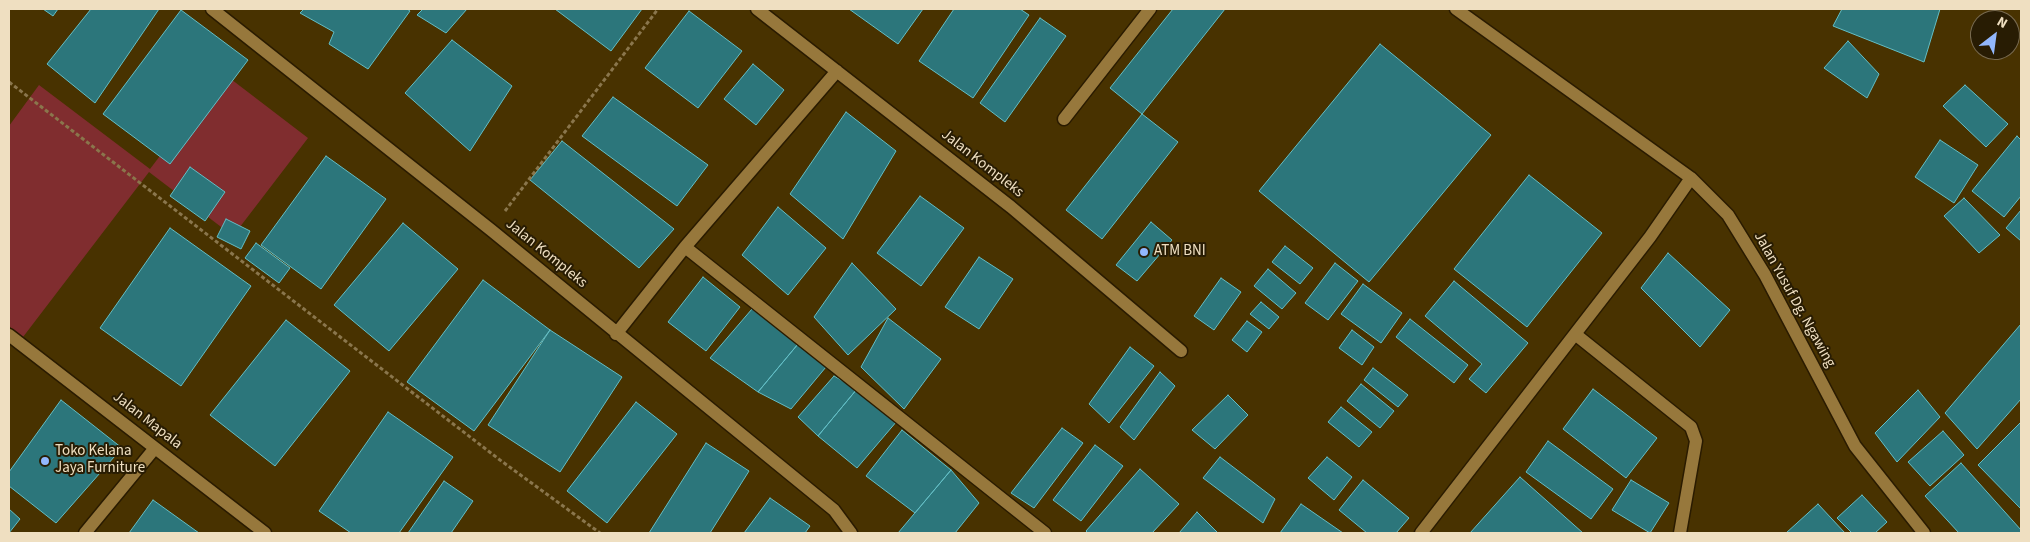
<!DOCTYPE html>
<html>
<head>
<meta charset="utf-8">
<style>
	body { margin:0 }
	#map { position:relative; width:2030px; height:542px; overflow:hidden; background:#483200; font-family:"Source Sans 3",sans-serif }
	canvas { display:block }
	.frame { position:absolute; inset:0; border:10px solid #efdfc1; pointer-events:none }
	.north { position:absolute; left:1970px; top:10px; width:50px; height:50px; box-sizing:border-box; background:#281c03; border:1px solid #786a4f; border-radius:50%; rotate:30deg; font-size:14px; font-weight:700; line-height:20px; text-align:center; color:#efdfc1 }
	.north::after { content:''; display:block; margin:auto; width:18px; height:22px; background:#92b7fd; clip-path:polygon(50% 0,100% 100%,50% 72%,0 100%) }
</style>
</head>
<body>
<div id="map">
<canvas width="2030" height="542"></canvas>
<div class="frame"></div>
<div class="north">N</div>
</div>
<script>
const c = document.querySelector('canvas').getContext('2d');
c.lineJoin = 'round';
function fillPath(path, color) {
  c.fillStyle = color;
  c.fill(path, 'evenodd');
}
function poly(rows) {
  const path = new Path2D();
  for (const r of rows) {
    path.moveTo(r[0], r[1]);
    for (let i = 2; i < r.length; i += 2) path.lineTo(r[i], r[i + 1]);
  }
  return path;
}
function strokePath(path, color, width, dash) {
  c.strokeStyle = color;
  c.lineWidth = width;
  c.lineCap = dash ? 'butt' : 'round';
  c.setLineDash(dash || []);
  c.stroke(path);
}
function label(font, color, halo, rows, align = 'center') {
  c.font = font + ' "Source Sans 3",sans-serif';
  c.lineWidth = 4;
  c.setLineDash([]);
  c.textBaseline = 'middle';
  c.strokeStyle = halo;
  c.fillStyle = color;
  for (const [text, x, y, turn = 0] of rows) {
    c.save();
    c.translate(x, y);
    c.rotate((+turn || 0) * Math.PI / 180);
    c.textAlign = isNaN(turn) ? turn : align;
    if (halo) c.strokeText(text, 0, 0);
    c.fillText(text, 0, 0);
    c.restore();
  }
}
fillPath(poly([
	[223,73,308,138,233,236,149,172,23,337,9,326,9,126,39,85,150,169]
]), '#802d2f');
const building = poly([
	[43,9,58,9,53,16,43,9],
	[91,9,159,9,95,103,47,64,91,9],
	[304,9,407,9,410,11,368,69,329,44,334,32,300,13,304,9],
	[423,9,467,9,446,33,417,15,423,9],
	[555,9,642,9,611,51,555,9],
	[849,9,923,9,898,44,849,9],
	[954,9,1020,9,1029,15,973,98,919,61,954,9],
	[1173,9,1225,9,1142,114,1110,88,1173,9],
	[1842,9,1940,9,1924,62,1833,26,1842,9],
	[181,10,248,60,170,164,103,114,181,10],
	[689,11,742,51,698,108,645,68,689,11],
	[1040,18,1066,36,1005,122,980,103,1040,18],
	[452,40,512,86,470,151,405,93,452,40],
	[1848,41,1879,74,1867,98,1824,68,1848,41],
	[1380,44,1491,135,1369,282,1259,191,1380,44],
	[753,64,784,90,756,125,724,99,753,64],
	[1965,85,2008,124,1986,147,1943,106,1965,85],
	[613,97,708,165,677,206,582,136,613,97],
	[846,112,896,151,843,239,790,194,846,112],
	[1142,114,1178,142,1102,239,1066,210,1142,114],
	[2017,136,2021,140,2021,196,2004,217,1972,191,2017,136],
	[1940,140,1978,165,1954,203,1915,177,1940,140],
	[562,141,674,229,639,268,530,180,562,141],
	[326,156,386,199,321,289,261,245,326,156],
	[190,167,225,192,205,221,170,196,190,167],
	[1529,175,1602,233,1527,327,1454,269,1529,175],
	[920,196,964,228,921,286,877,253,920,196],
	[1964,198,2000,235,1979,253,1944,216,1964,198],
	[778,207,826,248,788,295,742,255,778,207],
	[2021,210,2021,241,2006,228,2021,210],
	[226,219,250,231,241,249,217,237,226,219],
	[1151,222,1172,240,1137,281,1116,265,1151,222],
	[403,223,458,269,389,351,334,305,403,223],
	[170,228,251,286,181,386,100,328,170,228],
	[256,243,290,268,279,283,245,258,256,243],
	[1285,246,1313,268,1300,284,1272,262,1285,246],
	[1668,253,1730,310,1700,347,1641,288,1668,253],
	[979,257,1013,279,979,329,945,307,979,257],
	[852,263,896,309,848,355,814,317,852,263],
	[1335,263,1358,281,1328,320,1305,303,1335,263],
	[1268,269,1296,293,1282,309,1254,286,1268,269],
	[703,277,740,307,706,351,668,322,703,277],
	[1221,278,1241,292,1214,330,1194,316,1221,278],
	[483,280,550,330,474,431,407,382,483,280],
	[1454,281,1528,343,1486,393,1469,379,1482,364,1425,316,1454,281],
	[1363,284,1402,313,1381,343,1341,314,1363,284],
	[1261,302,1279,317,1269,329,1250,314,1261,302],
	[752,309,798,344,758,392,710,358,752,309],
	[888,318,941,359,904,409,861,367,888,318],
	[1410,319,1468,365,1454,383,1396,337,1410,319],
	[286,320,350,371,275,466,210,415,286,320],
	[1247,321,1262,332,1247,352,1232,340,1247,321],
	[2021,324,2021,399,1977,449,1945,413,2021,324],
	[550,330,622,377,560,472,488,425,550,330],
	[1352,330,1374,347,1362,365,1339,348,1352,330],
	[798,344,826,367,791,409,758,392,798,344],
	[1130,347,1154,366,1109,423,1089,404,1130,347],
	[1373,368,1408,395,1398,407,1364,380,1373,368],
	[1160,372,1175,386,1134,440,1120,427,1160,372],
	[834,376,857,389,818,436,798,417,834,376],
	[1361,384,1394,411,1380,428,1347,401,1361,384],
	[857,389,897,421,857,468,818,436,857,389],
	[1593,389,1657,438,1626,478,1563,429,1593,389],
	[1918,390,1940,417,1897,462,1875,433,1918,390],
	[1228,395,1248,415,1215,449,1192,430,1228,395],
	[61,400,122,448,56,523,9,486,9,472,61,400],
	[636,402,677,434,607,523,567,491,636,402],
	[1341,407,1372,432,1359,447,1328,422,1341,407],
	[388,412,453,457,399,533,351,533,319,511,388,412],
	[2021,422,2021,509,1978,465,2021,422],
	[1062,428,1083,443,1034,508,1011,493,1062,428],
	[902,430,951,470,915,513,866,476,902,430],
	[1943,431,1964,455,1930,486,1908,462,1943,431],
	[1548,441,1613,489,1591,519,1526,472,1548,441],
	[706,443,749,471,710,533,649,533,706,443],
	[1095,445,1123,466,1081,521,1053,500,1095,445],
	[1220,457,1275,499,1263,523,1203,478,1220,457],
	[1327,457,1352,477,1334,500,1308,478,1327,457],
	[1961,463,2021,530,2021,533,1959,533,1925,496,1961,463],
	[1140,469,1179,504,1152,533,1088,533,1086,531,1140,469],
	[951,470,979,503,955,533,898,533,951,470],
	[1520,477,1583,533,1470,533,1520,477],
	[1363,480,1409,518,1396,533,1367,533,1339,510,1363,480],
	[1631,480,1669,503,1650,533,1612,510,1631,480],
	[444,481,473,501,451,533,408,533,444,481],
	[1862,495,1887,522,1875,533,1852,533,1837,518,1862,495],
	[770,498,810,526,805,533,744,533,770,498],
	[153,500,199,533,129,533,153,500],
	[1301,504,1343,533,1280,533,1301,504],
	[1818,504,1845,533,1786,533,1818,504],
	[9,509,20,519,9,533,9,509],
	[1197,512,1218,533,1179,533,1197,512]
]);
fillPath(building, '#2c767b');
strokePath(building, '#63bec5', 1);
const minor = poly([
	[212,9,491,230,834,510,851,533],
	[757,9,1011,207,1181,351],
	[1456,9,1691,178,1728,215,1765,275,1855,446,1924,533],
	[1064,119,1150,9],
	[685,247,1045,533],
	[616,334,685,247,837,71],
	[1575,334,1691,427,1696,441,1680,533],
	[9,335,265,533],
	[85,533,155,448],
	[1421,533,1650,237,1691,178]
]);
strokePath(minor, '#2a1b00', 15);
strokePath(poly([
	[9,82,500,460,600,533],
	[505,211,658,9]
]), '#8a764c', 3, [4, 2.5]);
strokePath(minor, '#97783c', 12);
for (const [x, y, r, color] of [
	[1144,252,5,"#92b7fd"],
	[45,461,5,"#92b7fd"]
]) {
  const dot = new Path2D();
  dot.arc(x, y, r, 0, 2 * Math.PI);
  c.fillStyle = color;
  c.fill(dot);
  strokePath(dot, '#281c03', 2);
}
label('15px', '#efdfc1', '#281c03', [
	["Jalan Kompleks",982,164,38],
	["Jalan Kompleks",546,254,39],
	["Jalan Yusuf Dg. Ngawing",1794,300,61],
	["Jalan Mapala",147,421,38]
]);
label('15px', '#efdfc1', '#281c03', [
	["ATM BNI",1154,252],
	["Toko Kelana",55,452],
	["Jaya Furniture",55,469]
], 'left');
</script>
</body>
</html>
